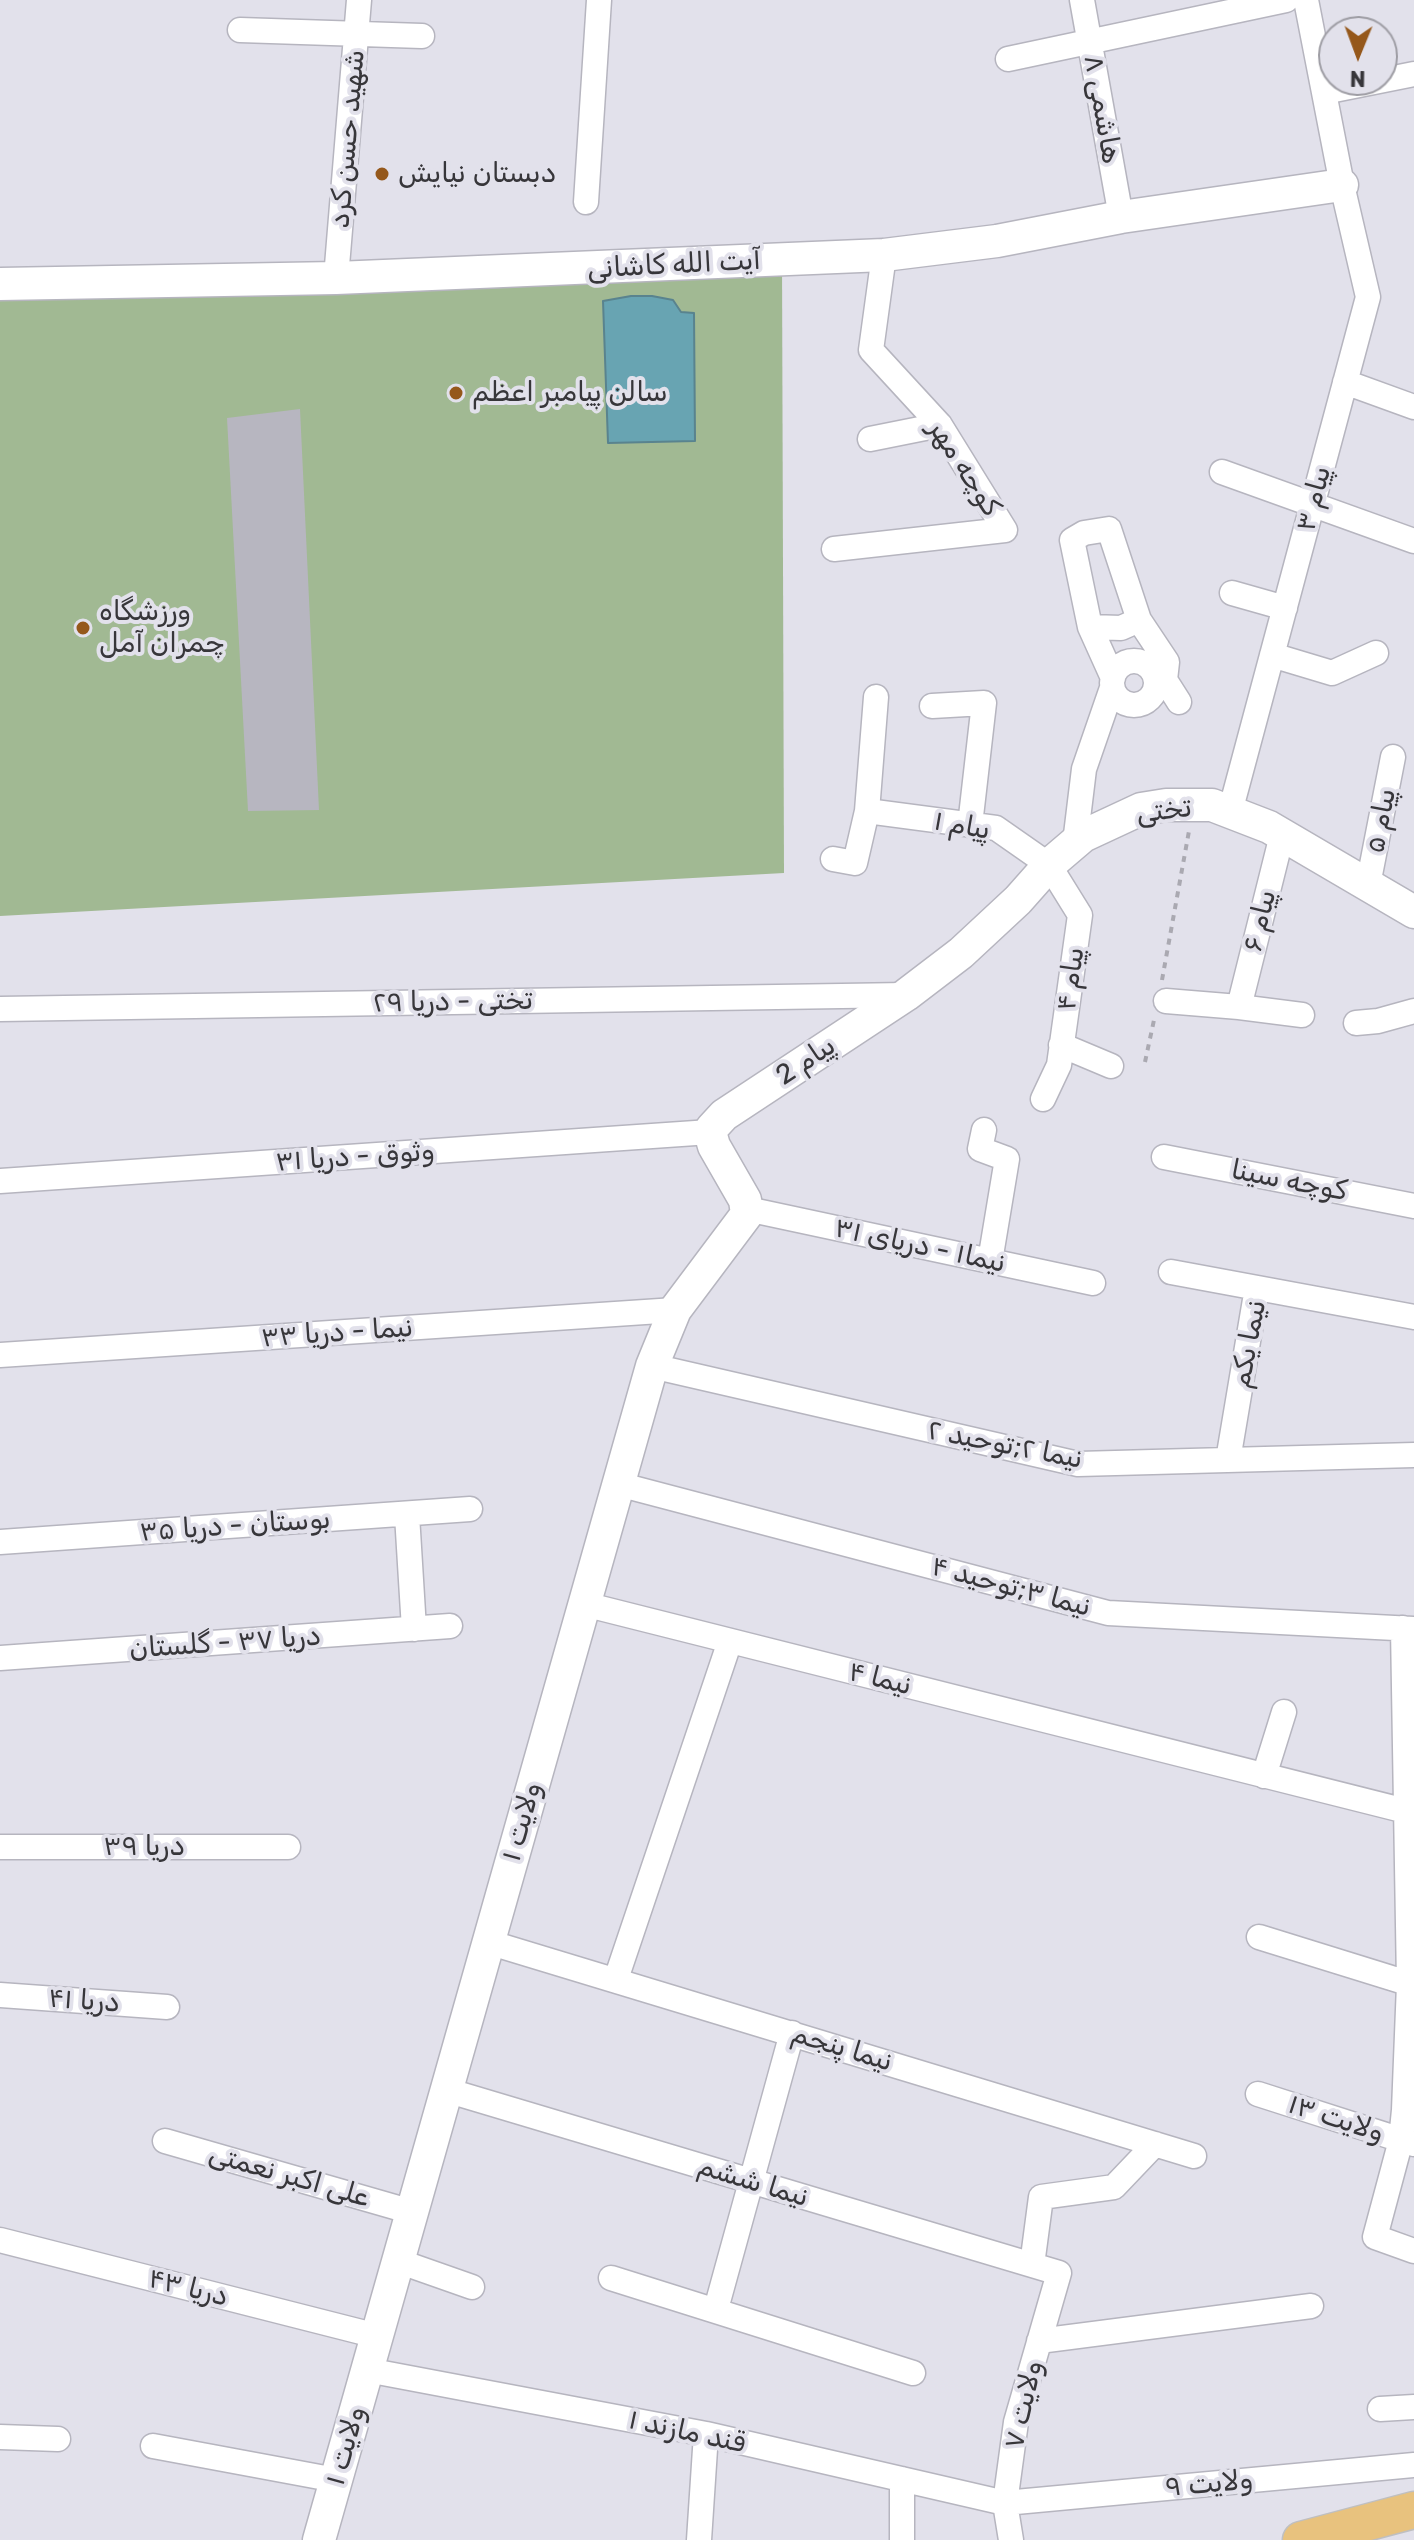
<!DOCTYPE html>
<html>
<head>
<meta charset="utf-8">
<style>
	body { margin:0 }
	#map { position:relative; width:1414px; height:2540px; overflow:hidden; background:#e2e1eb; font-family:Rubik,sans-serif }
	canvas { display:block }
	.north { position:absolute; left:1318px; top:16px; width:80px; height:80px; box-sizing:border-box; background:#e2e1eb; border:2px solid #9e9da4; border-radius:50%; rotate:181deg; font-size:22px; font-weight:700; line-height:32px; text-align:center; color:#37363a }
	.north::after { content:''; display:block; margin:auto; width:28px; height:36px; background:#95581b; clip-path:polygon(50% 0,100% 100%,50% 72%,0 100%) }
</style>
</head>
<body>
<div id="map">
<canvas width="1414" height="2540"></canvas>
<div class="north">N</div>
</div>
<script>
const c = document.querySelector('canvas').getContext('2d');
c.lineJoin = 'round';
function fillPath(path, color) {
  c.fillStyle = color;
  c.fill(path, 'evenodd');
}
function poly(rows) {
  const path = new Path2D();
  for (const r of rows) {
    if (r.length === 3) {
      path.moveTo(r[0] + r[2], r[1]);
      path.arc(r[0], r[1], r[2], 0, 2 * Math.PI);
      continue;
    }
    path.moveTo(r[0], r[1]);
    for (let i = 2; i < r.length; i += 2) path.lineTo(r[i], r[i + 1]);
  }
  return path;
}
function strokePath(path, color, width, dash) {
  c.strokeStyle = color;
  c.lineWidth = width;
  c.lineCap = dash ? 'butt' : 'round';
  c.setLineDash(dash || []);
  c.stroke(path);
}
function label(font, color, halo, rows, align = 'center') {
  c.font = font + ' Rubik,"Noto Sans Arabic",sans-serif';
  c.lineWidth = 8;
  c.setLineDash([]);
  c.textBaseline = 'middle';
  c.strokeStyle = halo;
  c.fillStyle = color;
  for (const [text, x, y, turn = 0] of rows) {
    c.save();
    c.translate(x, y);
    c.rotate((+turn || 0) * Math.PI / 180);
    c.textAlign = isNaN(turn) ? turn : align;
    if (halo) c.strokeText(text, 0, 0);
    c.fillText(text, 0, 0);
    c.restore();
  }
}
fillPath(poly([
	[782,261,784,873,0,916,0,291]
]), '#a1b993');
const water = poly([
	[631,296,652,296,673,300,681,312,694,313,695,441,608,443,603,301,631,296]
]);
fillPath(water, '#68a4b2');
strokePath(water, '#59838e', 2);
fillPath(poly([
	[300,409,319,810,248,811,227,418]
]), '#b7b6c0');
const street = poly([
	[1082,0,1121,217],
	[240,30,422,36],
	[1008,59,1286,0],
	[1324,92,1414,74],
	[586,202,599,0],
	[336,278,359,0],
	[1345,382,1414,407],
	[870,439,940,425],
	[1222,472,1414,541],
	[834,549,1005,530,940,425,871,350,884,255],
	[1232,593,1285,608],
	[1090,627,1121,628,1139,620],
	[1272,655,1332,673,1376,653],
	[1134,683,22],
	[1113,678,1090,627,1072,540,1084,533,1109,529,1139,620,1167,662,1165,680,1179,702],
	[932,706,984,703,970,825],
	[867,811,876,697],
	[1230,812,1368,297,1342,185,1306,0],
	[1075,843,1084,769,1112,688],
	[833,859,855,863,867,811,996,828,1049,865,1080,915,1059,1065,1043,1099],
	[1368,885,1393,757],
	[1166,1001,1239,1007,1302,1015],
	[1239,1007,1282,835],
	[0,1009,906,995],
	[1356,1023,1378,1021,1414,1011],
	[1061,1045,1111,1066],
	[984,1130,980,1149,1007,1159,990,1261],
	[1164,1157,1414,1206],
	[0,1181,710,1132],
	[747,1209,1093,1283],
	[1171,1272,1414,1317],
	[0,1355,675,1310],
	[652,1366,1078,1464,1414,1455],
	[1228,1460,1257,1288],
	[618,1484,1108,1613,1414,1629],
	[407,1515,414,1629],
	[0,1542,470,1509],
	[584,1604,1414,1813],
	[1403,1628,1409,1984,1404,2110,1401,2140,1375,2237,1414,2251],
	[0,1658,450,1626],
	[1264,1776,1284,1712],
	[0,1847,288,1847],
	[1259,1937,1414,1985],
	[488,1942,1194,2156],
	[616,1979,730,1641],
	[0,1995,167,2007],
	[446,2090,1059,2273,1016,2422,1005,2503,1011,2540],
	[1258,2094,1414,2144],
	[165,2141,412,2212],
	[0,2240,377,2336],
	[398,2261,472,2287],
	[1032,2265,1041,2197,1114,2187,1155,2144],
	[611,2278,913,2373],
	[716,2309,792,2033],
	[1039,2341,1311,2306],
	[367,2370,706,2434,1005,2503,1414,2465],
	[1380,2409,1414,2407],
	[0,2437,58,2439],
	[153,2446,336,2480],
	[699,2540,706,2434],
	[902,2540,902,2479]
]);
const secondary = poly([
	[0,284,336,278,884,255,997,241,1121,217,1342,185],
	[319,2540,652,1366,675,1310,747,1214,745,1200,714,1146,710,1132,712,1128,724,1115,906,995,961,953,1018,900,1049,865,1083,836,1141,809,1166,805,1212,805,1269,827,1414,912]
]);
const primary = poly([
	[1301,2540,1414,2510]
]);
strokePath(street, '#b6b5bf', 27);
strokePath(secondary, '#b6b5bf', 35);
strokePath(primary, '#bfbfc0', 39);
strokePath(poly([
	[1162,980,1189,831],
	[1145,1062,1154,1020]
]), '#aaa9b1', 4, [6, 6]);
strokePath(street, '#fff', 24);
strokePath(secondary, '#fff', 32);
strokePath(primary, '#e8c27e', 36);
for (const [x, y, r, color] of [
	[382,174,8,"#95581b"],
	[456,393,8,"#95581b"],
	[83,628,8,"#95581b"]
]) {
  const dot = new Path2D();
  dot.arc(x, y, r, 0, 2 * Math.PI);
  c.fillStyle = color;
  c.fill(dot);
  strokePath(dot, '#e2e1eb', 3);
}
label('28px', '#37363a', '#e2e1eb', [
	["هاشمی ۸",1102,109,80],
	["شهید حسن کرد",348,139,-85],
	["آیت الله کاشانی",674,265,-3],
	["کوچه مهر",964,468,57],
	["پيام ۳",1314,499,-75],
	["تختی",1164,811,-7],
	["پیام ۵",1381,821,-79],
	["پیام ۱",962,826,10],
	["پیام ۶",1260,921,-76],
	["پیام ۴",1071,979,-82],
	["تختی - دریا ۲۹",453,1002,-1],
	["پیام 2",806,1061,-34],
	["وثوق - دریا ۳۱",355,1157,-4],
	["کوچه سینا",1289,1181,11],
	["نیما۱ - دریای ۳۱",920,1246,12],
	["نیما - دریا ۳۳",337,1333,-4],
	["نیما یکم",1249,1344,-79],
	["نیما ۲;توحید ۲",1005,1445,11],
	["بوستان - دریا ۳۵",235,1526,-4],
	["نیما ۳;توحید ۴",1011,1587,15],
	["دریا ۳۷ - گلستان",225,1643,-4],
	["نیما ۴",880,1679,14],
	["ولایت ۱",522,1822,-74],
	["دریا ۳۹",144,1847],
	["دریا ۴۱",84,2001,4],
	["نیما پنجم",842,2048,17],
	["ولایت ۱۳",1336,2119,18],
	["علی اکبر نعمتی",289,2176,16],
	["نیما ششم",753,2182,17],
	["دریا ۴۳",188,2288,14],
	["ولایت ۷",1024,2405,-77],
	["قند مازند ۱",687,2432,12],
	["ولایت ۱",346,2446,-74],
	["ولایت ۹",1209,2484,-5]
]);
label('28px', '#37363a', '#e2e1eb', [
	["دبستان نیایش",398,174],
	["سالن پیامبر اعظم",472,393],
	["ورزشگاه",99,612],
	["چمران آمل",99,644]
], 'left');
</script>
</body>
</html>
